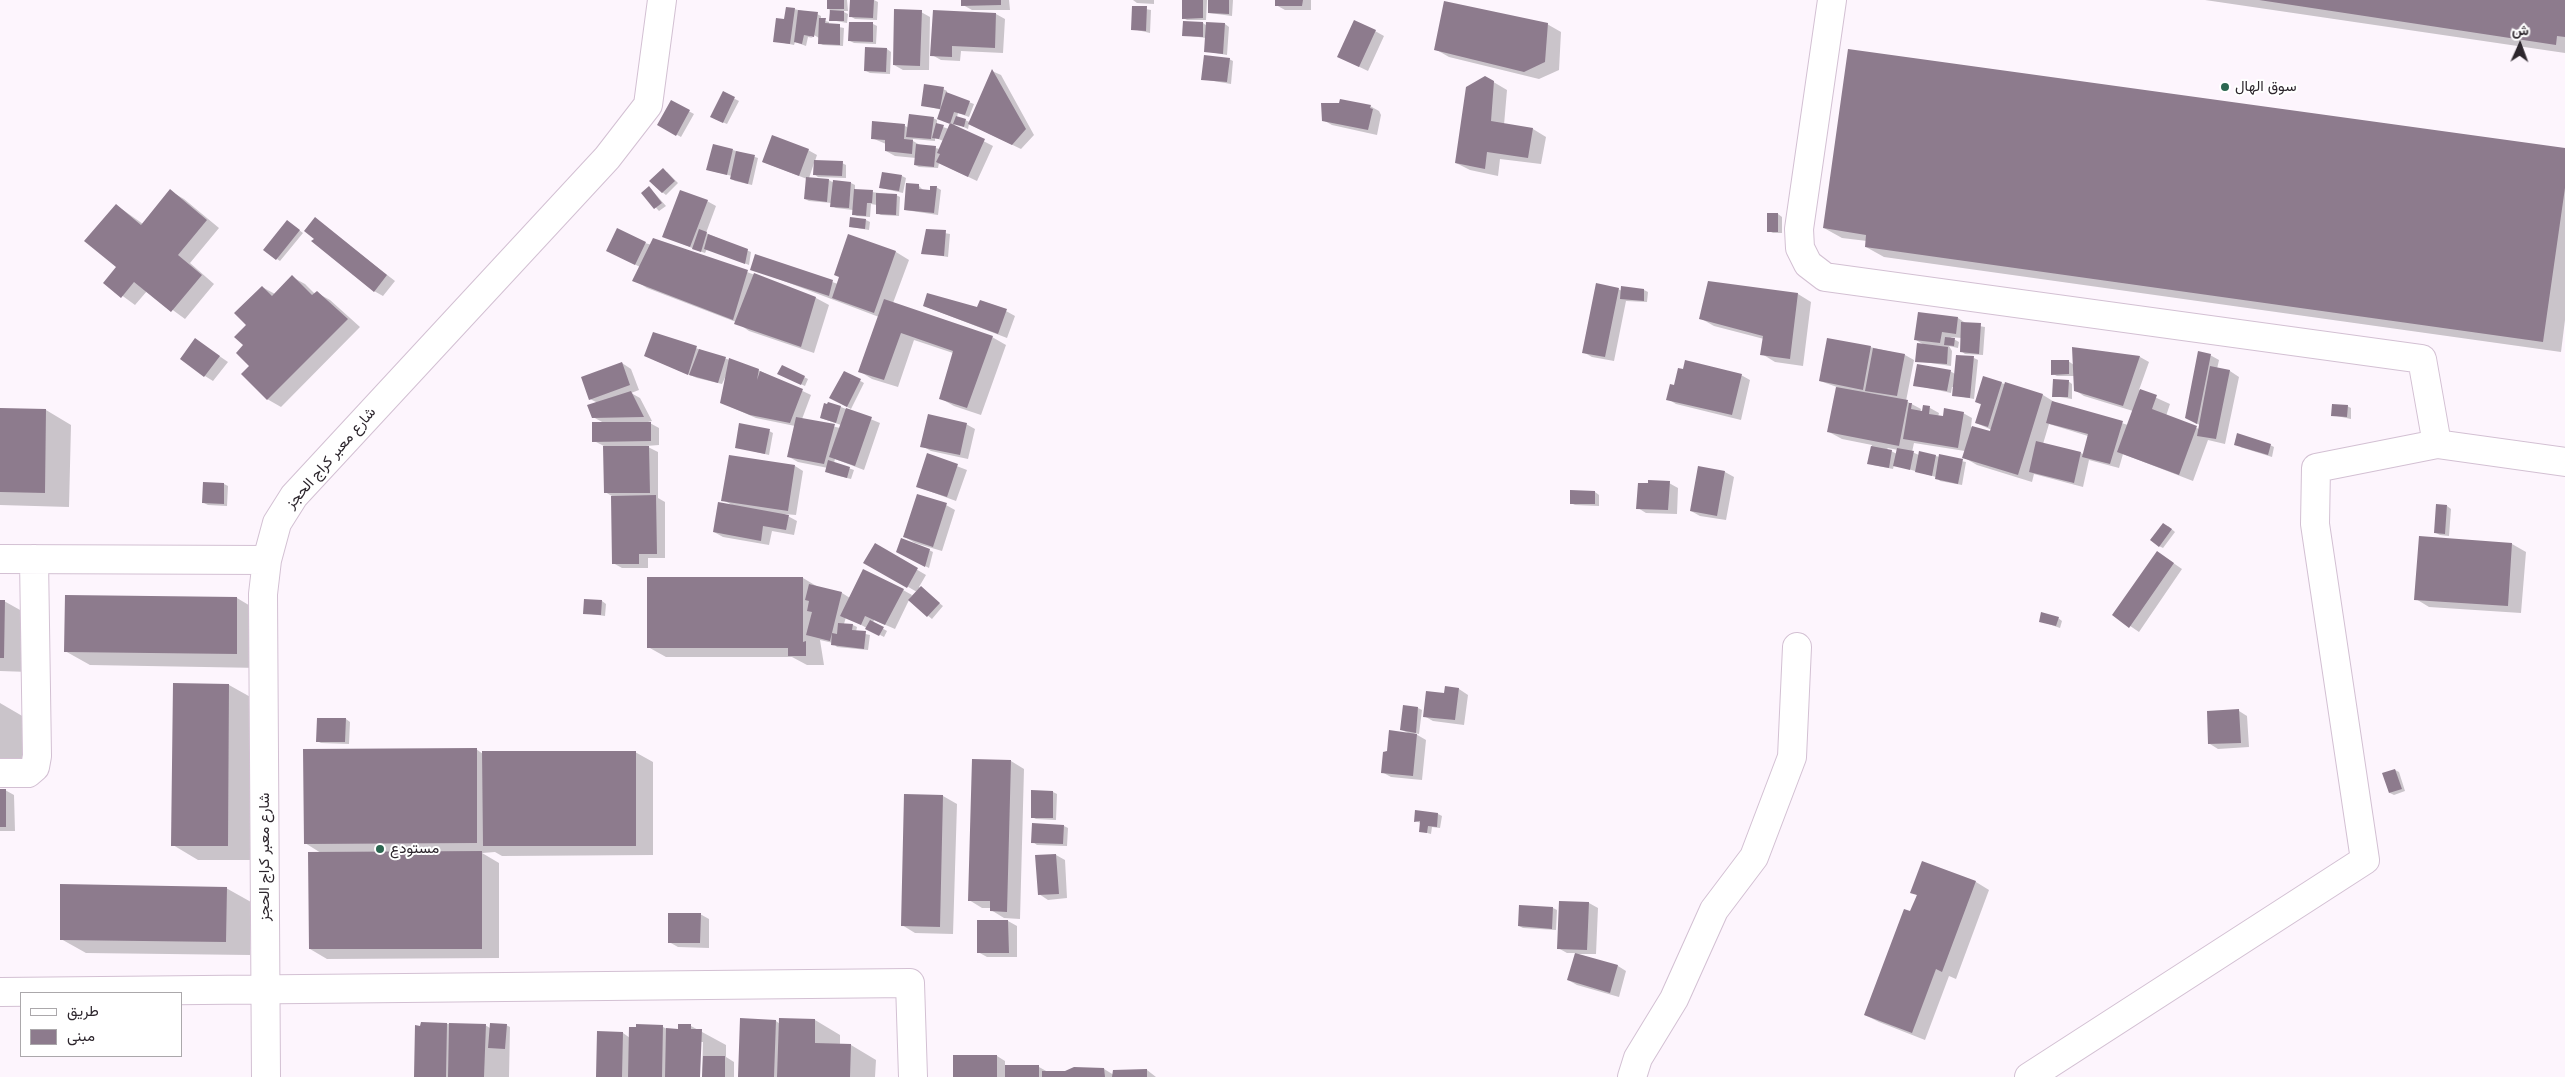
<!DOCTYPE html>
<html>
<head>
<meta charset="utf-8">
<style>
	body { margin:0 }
	#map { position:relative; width:2565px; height:1077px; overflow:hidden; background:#fdf5fd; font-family:"Noto Sans",Vazirmatn,sans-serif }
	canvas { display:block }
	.legend { position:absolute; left:20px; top:992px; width:162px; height:65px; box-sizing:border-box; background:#fff; border:1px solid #aba8ab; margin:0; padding:6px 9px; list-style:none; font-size:15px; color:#2d262d }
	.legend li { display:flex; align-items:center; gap:10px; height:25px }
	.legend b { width:25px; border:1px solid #aba8ab }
	.north { position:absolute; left:2495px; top:20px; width:50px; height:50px; -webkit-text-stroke:4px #fff; paint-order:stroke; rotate:2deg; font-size:14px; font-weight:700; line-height:20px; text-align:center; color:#2d262d }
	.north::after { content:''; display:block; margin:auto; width:18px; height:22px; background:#2d262d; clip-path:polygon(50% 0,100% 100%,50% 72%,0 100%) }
</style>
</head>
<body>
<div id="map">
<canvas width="2565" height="1077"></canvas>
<ul class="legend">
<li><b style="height:6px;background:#fff"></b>طريق</li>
<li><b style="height:14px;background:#8d7b8d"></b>مبنى</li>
</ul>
<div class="north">ش</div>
</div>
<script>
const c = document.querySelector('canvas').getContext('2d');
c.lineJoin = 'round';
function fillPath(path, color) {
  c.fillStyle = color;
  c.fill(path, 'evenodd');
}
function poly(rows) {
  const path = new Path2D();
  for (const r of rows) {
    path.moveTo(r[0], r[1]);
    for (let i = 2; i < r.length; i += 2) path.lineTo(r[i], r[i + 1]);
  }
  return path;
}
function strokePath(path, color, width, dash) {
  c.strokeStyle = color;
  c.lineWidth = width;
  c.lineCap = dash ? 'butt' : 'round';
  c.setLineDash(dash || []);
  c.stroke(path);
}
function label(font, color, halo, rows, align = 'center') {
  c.font = font + ' "Noto Sans",Vazirmatn,sans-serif';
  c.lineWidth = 4;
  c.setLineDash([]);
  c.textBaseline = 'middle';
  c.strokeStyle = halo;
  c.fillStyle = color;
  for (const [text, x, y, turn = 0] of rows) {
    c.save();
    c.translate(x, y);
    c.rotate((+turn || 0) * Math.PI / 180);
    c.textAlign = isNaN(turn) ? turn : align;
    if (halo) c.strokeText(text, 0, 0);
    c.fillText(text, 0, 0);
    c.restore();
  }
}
fillPath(poly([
	[828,0,847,0,848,11,842,11,848,14,847,23,831,20],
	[851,0,874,0,878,2,877,20,855,19,850,16],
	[963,0,1009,0,1010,10,972,10,963,5],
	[1133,0,1154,0,1154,4,1137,3],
	[1184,0,1207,0,1206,20,1187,20,1183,18],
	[1210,0,1233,0,1232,16,1209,13],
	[1276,0,1311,0,1311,10,1285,10,1276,5],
	[2205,0,2565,0,2565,53],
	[1134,7,1151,10,1150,33,1133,29],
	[794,9,817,14,821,16,821,20,829,22,829,25,844,28,843,46,823,45,819,43,819,38,809,32,808,35,813,38,808,37,806,46,795,42,794,45,774,41,785,20],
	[921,12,930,17,929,70,903,70,894,65],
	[996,14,1005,19,1003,53,961,51,960,61,941,60,932,55],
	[1203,23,1207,26,1225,24,1229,27,1227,55,1205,51,1206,38,1183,35],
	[873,24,877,26,876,44,854,43,850,41],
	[1547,24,1561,32,1559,70,1539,79,1449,57,1435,49],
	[1375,31,1384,36,1368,71,1347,61],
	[887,49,891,52,890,74,870,73,866,71],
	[1229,59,1233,61,1231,84,1202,79],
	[992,71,1001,75,1034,135,1021,149,969,124,968,129,955,123,954,126,993,146,977,181,939,163,938,168,919,167,915,165,916,158,895,156,886,151,886,144,872,138,905,126,909,128,933,118,937,120,937,125,949,129,951,124,943,121,942,110,922,105,943,89,947,91,947,94,974,104,969,117,958,113,957,117,970,122],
	[935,138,944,141,940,149,920,145,913,141,913,139,935,141],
	[1485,77,1507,90,1504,125,1533,129,1546,137,1541,164,1500,159,1498,176,1470,170,1456,163],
	[723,93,739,101,727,124,715,119],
	[672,102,694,114,681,137,659,125],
	[1370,106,1379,111,1381,115,1377,135,1332,125,1323,120],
	[733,150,758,158,752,185,735,181,731,179,732,176,708,170],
	[808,150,817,155,815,161,842,163,846,165,846,178,818,177,814,174,814,163,809,178,829,180,834,183,851,183,855,185,855,190,896,195,900,197,899,216,881,215,877,213,877,205,871,204,870,217,857,216,853,214,853,210,836,208,832,206,832,203,809,201,805,199,807,179,763,162],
	[2565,150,2565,320,2561,352,1884,257,1866,247,1867,241,1842,238,1824,228],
	[667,172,678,183,666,195,662,192],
	[902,176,906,178,903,193,881,188],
	[907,184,919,186,923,190,932,191,936,187,941,190,938,215,905,210],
	[649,187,666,206,659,211,642,193],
	[170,191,184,199,219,228,190,263,214,284,185,319,147,291,135,305,105,283,118,267,116,205,143,224],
	[707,201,716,206,706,233,751,252,749,265,707,249,705,253,699,251,664,236],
	[1778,214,1782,217,1782,233,1773,233,1769,231],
	[315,219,395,281,383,296,374,291,316,238],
	[866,220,870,222,869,230,851,227],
	[291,224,303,233,280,261,277,259],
	[927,230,950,234,948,257,923,253],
	[849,236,896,252,909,260,893,303,992,337,1006,345,981,415,954,406,940,398,953,353,914,340,898,387,872,379,859,371,879,317,752,269,756,256,838,284],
	[645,243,747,272,816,298,829,305,814,353,749,331,736,322,647,288,634,280,640,267,616,255],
	[292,277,305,284,315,294,317,293,330,300,360,327,281,407,267,399,251,366,245,345,247,325,262,287,275,294],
	[1618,289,1622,291,1644,290,1648,292,1647,302,1626,301,1614,361,1592,357,1583,352],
	[1798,294,1811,302,1803,366,1775,362,1762,354,1764,339,1714,326,1700,318],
	[924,306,1006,311,1015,316,1007,338],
	[1958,318,1967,324,1985,327,1983,355,1965,354,1961,351,1962,338,1950,337,1959,342,1958,348,1949,346,1952,351,1951,366,1917,361,1926,346,1916,340],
	[653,333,758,370,811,395,802,419,840,428,841,425,821,418,825,404,841,407,880,423,864,470,835,459,834,463,854,470,851,479,831,474,827,472,828,468,798,462,789,457,795,426,756,418,731,407,728,371,722,384,697,378,654,360],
	[196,340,228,362,213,381,205,376],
	[1870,347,1905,355,1914,360,1906,401,1921,409,1920,412,1930,408,1939,413,1938,417,1963,413,1972,418,1971,427,1991,433,1992,430,1976,423,1982,405,1976,402,2001,383,2043,395,2056,403,2128,425,2133,411,2084,396,2075,390,2074,376,2057,376,2053,374,2068,361,2074,365,2074,348,2140,357,2149,362,2139,390,2170,404,2166,416,2199,429,2200,425,2195,423,2210,355,2219,360,2217,369,2230,371,2239,377,2225,444,2208,440,2193,481,2123,454,2119,468,2089,460,2083,487,2034,474,2032,482,1977,465,1963,457,1965,451,1914,443,1912,452,1919,455,1920,453,1966,462,1962,485,1940,481,1936,477,1894,465,1893,469,1873,465,1869,463,1872,445,1842,439,1829,432,1837,387,1820,381],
	[2049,424,2088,436,2084,454,2043,444],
	[1888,448,1898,450,1897,454,1887,449],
	[1974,358,1978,360,1974,399,1953,395,1954,387,1952,387,1951,393,1914,385,1950,371,1955,374],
	[622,363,631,369,639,390,631,393,640,398,652,421,648,422,659,428,659,445,646,446,658,452,658,498,665,502,665,558,648,558,648,568,622,568,613,563,612,496,605,492,604,446,594,441,604,423,593,417,598,403,590,399],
	[1683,371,1741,375,1750,380,1741,420,1676,404,1668,399],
	[844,372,864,383,851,409,831,398],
	[783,376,804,377,808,379,805,386],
	[2068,381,2072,384,2072,399,2054,396],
	[2347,406,2351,408,2351,419,2332,415],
	[0,409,46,410,71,425,69,507,0,505],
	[966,424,975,429,968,459,931,451,922,446],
	[769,431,773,433,769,455,736,447],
	[2270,445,2274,447,2272,457,2240,447],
	[928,455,967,470,956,501,918,487],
	[795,466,803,471,796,515,784,514,797,521,794,535,772,531,769,545,723,537,714,532,732,505,723,500],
	[1699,467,1725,472,1734,477,1726,520,1700,516,1691,511],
	[204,483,224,484,228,486,227,506,208,505,204,503],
	[1669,483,1678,488,1677,514,1646,513,1638,508,1649,485],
	[1572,492,1595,492,1599,495,1599,506,1575,505,1571,503],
	[946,505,955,510,942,551,915,543,905,537],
	[2447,506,2451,509,2449,536,2440,535,2436,533],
	[2168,526,2175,532,2163,548,2159,546],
	[2420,538,2512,544,2526,552,2521,613,2429,607,2416,599],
	[875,545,926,575,919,587,943,606,932,619,909,600,895,629,874,620,873,623,887,631,884,637,846,617,844,624,853,625,857,627,856,632,870,635,868,650,837,647,833,643,820,640,824,665,807,665,792,657,666,657,648,647,803,578,818,587,842,593,850,598,903,590,912,595,909,600,917,592,865,562],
	[929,550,933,552,929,568,897,552],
	[2166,558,2182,569,2139,632,2114,615],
	[237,598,262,613,261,668,90,665,65,651],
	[0,601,4,601,29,615,29,672,0,671],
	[602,601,606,604,605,616,584,613],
	[2058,618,2062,621,2060,628,2040,621],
	[229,685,254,699,252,860,198,860,173,845],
	[1446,688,1459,689,1468,695,1464,725,1433,721,1424,716,1446,694],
	[0,703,24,717,25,771,0,771],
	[1418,708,1422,710,1419,734,1414,733,1426,740,1422,780,1391,777,1382,772,1410,734,1402,730],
	[2239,711,2247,716,2249,747,2218,749,2210,744],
	[346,719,350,722,349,744,321,743,317,741],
	[476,749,483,754,635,752,653,762,653,855,502,856,495,852,482,853,499,863,499,958,327,959,310,949,321,853,305,843],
	[1011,761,1024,769,1020,919,1004,918,991,910,991,908,982,908,969,900],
	[2395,770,2399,772,2405,791,2394,795,2390,793],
	[0,790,5,790,14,795,15,831,0,831],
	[1053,792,1057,794,1056,820,1036,819,1032,817],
	[905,795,943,796,957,804,953,934,915,933,902,925],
	[1438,814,1442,816,1440,828,1432,827,1431,834,1420,831,1421,823,1415,821],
	[1064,826,1068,828,1067,846,1037,845,1033,842],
	[1056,855,1065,860,1067,898,1048,900,1039,894,1037,856],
	[1923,863,1976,882,1989,890,1956,979,1949,976,1925,1040,1879,1022,1865,1015,1911,913,1917,895,1912,892],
	[226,888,251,902,250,955,86,953,61,939],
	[1560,902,1589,903,1598,908,1596,954,1577,954,1618,966,1626,971,1619,997,1577,985,1568,980,1576,953,1567,953,1558,948],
	[1553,908,1557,910,1556,930,1523,928,1519,926],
	[700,914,709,919,709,948,678,947,669,942],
	[1008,921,1017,926,1017,957,987,957,978,952,978,922],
	[815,1020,840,1035,840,1045,851,1045,876,1060,875,1077,740,1077,776,1021,780,1024],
	[422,1023,485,1025,490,1028,506,1025,510,1027,509,1077,415,1077],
	[691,1026,726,1045,726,1057,734,1062,734,1077,702,1077,703,1042,700,1042,699,1077,597,1077,623,1033,630,1038,663,1027,669,1030,679,1030],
	[997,1056,1005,1061,1005,1066,1039,1067,1048,1072,1104,1069,1114,1075,1147,1070,1156,1077,954,1077]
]), '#0003');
fillPath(poly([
	[827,0,844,0,844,9,827,9],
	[850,0,874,0,873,18,849,17],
	[961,0,1001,0,1001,5,961,6],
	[1182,0,1203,0,1203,18,1182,19],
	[1208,0,1229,0,1229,14,1208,13],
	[1275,0,1303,0,1302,6,1275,6],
	[2259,0,2565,0,2565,37,2557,36,2556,45],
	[1444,1,1548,23,1545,62,1524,72,1434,50],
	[1132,6,1147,6,1146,31,1131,30],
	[786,7,795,8,790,44,773,42,776,18,784,19],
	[894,9,922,10,920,66,893,65],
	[798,10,818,12,814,37,804,35,802,44,794,42],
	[830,10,844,11,844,21,829,21],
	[933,10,996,13,995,48,952,46,952,57,930,56],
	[819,18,826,18,825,23,840,24,840,45,818,44],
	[1354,20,1376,30,1359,67,1337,57],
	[1183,21,1203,22,1203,37,1182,36],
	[849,22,873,22,873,42,848,41],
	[1206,22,1225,23,1223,54,1204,52],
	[865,47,887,48,886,72,864,71],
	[1848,49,2565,148,2565,188,2543,342,1865,247,1866,235,1823,228],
	[1204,55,1230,58,1227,82,1201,80],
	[992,69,1026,129,1012,145,968,124],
	[1485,76,1494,81,1491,121,1533,128,1528,158,1487,152,1485,169,1455,163,1466,87],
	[924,84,944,87,940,109,921,106],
	[723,91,735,97,723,123,710,117],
	[946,92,970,101,965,115,954,112,950,124,937,119],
	[1340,99,1371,105,1370,108,1373,109,1368,130,1322,121,1321,103,1339,103],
	[671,100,690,110,676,136,657,125],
	[909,114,934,117,931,139,906,137],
	[956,116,966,119,964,127,953,124],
	[872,121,905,124,904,139,913,140,912,154,885,151,885,140,871,139],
	[936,123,944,125,939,139,932,138],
	[950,123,985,139,968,177,936,162,940,154,937,153],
	[772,135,809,149,799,176,762,162],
	[713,144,733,149,727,175,706,170],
	[916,144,936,146,934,167,914,165],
	[736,151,755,155,748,184,730,179],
	[814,160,843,161,842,176,813,175],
	[663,168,675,181,662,193,649,181],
	[882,172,902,175,899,191,879,188],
	[806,177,829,179,827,202,804,199],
	[833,180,851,182,849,208,830,207],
	[906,183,919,184,919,189,930,190,930,186,937,186,934,213,904,210],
	[649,186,662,203,654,209,641,193],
	[170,189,207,220,178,255,202,275,171,312,134,282,121,298,103,283,116,267,84,241,116,204,141,225],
	[854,189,873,190,872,203,867,203,866,216,852,215],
	[680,190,708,200,690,247,662,237],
	[876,193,897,194,896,215,876,214],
	[1767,213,1778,213,1778,232,1767,232],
	[315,217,387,275,374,292,311,241,314,239,304,231],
	[850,217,866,219,865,229,849,227],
	[287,220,300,230,276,260,263,250],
	[617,228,646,242,635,265,606,251],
	[699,229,707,232,701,252,692,249],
	[926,229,946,230,944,256,921,254],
	[708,234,748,249,745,264,704,249],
	[848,234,896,251,874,313,832,298,839,277,834,275],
	[653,238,748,270,733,320,632,281],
	[755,254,833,280,829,296,750,270],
	[754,273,816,297,801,347,734,324],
	[292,275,312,295,317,291,348,319,267,400,241,374,249,366,236,353,243,345,234,337,246,325,234,313,262,286,272,296],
	[1708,281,1798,293,1790,359,1760,355,1763,336,1699,319],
	[1596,283,1619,288,1605,357,1582,353],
	[1621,286,1644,289,1644,301,1620,299],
	[927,293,977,307,980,300,1007,309,998,334,923,306],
	[884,299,993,336,967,408,939,399,953,351,901,333,884,380,858,372],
	[1918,312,1958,317,1956,334,1942,332,1940,343,1914,340],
	[1961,322,1981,323,1979,354,1960,352],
	[653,332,697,346,688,375,644,356],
	[1945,337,1955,338,1954,346,1944,345],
	[195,338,220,356,204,377,180,359],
	[1827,338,1871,346,1863,390,1819,381],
	[1917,343,1948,347,1947,364,1915,362],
	[2072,347,2140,356,2123,406,2074,391],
	[1873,348,1905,354,1897,396,1865,391],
	[699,349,726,357,718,383,689,375],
	[2198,351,2211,354,2197,424,2185,418],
	[1956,355,1974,356,1970,398,1952,396],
	[729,358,759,369,757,380,760,371,803,389,790,423,750,415,720,403],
	[1685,360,1742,374,1732,415,1666,400,1670,384,1674,385,1678,368,1683,369],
	[2051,360,2069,360,2069,374,2051,375],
	[622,362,630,385,589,400,581,377],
	[1917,364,1951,370,1947,391,1913,386],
	[782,365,805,376,801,385,777,374],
	[2210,366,2230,370,2216,439,2197,436],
	[844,371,861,379,847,407,829,398],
	[1983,376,2002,382,1988,427,1975,423,1981,404,1975,402],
	[2053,379,2069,380,2068,397,2052,397],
	[2005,382,2043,394,2018,475,1962,458,1972,426,1990,431],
	[1836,387,1908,400,1899,446,1827,432],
	[2140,389,2157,395,2152,409,2197,426,2179,475,2117,452],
	[631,391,644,417,592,418,587,405],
	[2052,401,2123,421,2110,464,2082,457,2088,434,2046,423],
	[828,402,841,406,836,423,820,418,824,403,827,404],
	[1909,403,1912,403,1911,409,1922,411,1923,405,1930,406,1929,414,1943,416,1944,408,1964,412,1958,448,1903,439],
	[2332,404,2348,405,2347,417,2331,416],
	[0,408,46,409,45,493,0,492],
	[846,408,872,417,855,466,829,457],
	[928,414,967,423,960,455,920,447],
	[796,417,835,424,824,464,787,457],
	[592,422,651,422,651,441,592,442],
	[739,423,770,429,765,454,735,448],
	[2237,433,2271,444,2268,455,2234,445],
	[2036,441,2081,452,2074,483,2029,472],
	[603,446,649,446,650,493,604,493],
	[1871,446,1892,450,1889,468,1867,464],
	[1897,448,1914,451,1910,470,1893,466],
	[1919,451,1936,455,1932,476,1915,472],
	[927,453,958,464,947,497,916,487],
	[1939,454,1963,459,1958,484,1935,479],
	[729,455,795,465,788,511,721,501],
	[828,460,850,467,847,478,825,472],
	[1698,466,1725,471,1717,516,1690,511],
	[1648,480,1670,481,1668,510,1636,509,1638,483,1648,483],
	[203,482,224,483,224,504,202,503],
	[1570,490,1595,491,1595,504,1570,504],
	[917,494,947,503,933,547,903,537],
	[656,495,657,554,639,554,639,564,612,564,611,496],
	[718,502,789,515,786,530,763,526,761,541,713,532],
	[2436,504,2447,505,2445,534,2434,533],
	[2163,523,2172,529,2159,547,2150,540],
	[2419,536,2512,543,2508,606,2414,600],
	[901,538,930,549,925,567,896,552],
	[875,543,918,568,907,588,863,563],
	[2157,551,2174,563,2129,628,2112,615],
	[863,569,904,589,885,625,865,616,861,625,840,616],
	[647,577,803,577,803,642,806,641,806,656,788,656,788,648,647,648],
	[809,584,842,592,830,641,806,635,812,612,807,611,809,601,805,600],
	[921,586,940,603,927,617,908,600],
	[65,595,237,597,237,654,64,652],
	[584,599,602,600,601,615,583,614],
	[0,600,5,600,4,658,0,658],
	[2041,612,2059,617,2056,626,2039,622],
	[870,620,884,627,879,636,865,629],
	[838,623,853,624,852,630,866,631,864,649,831,645,832,633,837,634],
	[173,683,229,684,228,846,171,846],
	[1445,686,1459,688,1455,720,1423,717,1426,691,1444,693],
	[1403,705,1418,707,1416,733,1400,730],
	[2239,709,2241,743,2208,744,2207,711],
	[317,718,346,718,345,742,316,742],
	[1389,730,1417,734,1413,776,1381,773,1383,752,1387,751],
	[477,748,477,843,304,844,303,749],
	[482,751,636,751,636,846,483,846],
	[972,759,1011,760,1007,912,990,911,990,901,968,901],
	[2395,769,2402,789,2389,793,2382,773],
	[0,789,6,789,6,827,0,827],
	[1031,790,1053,791,1053,818,1031,818],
	[904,794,943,795,940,927,901,926],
	[1415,810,1438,813,1437,827,1428,826,1427,833,1419,832,1420,821,1414,822],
	[1032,823,1064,825,1063,844,1031,843],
	[482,851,482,949,309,949,308,852],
	[1056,854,1059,894,1038,895,1035,855],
	[1922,861,1976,881,1942,972,1936,969,1912,1033,1864,1015,1904,909,1910,911,1917,895,1910,893],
	[60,884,227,887,226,942,60,940],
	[1559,901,1589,902,1587,950,1557,949],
	[1519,905,1553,907,1552,929,1518,926],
	[668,913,701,913,700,943,668,943],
	[977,920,1008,920,1009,953,977,953],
	[1575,953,1618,965,1610,993,1567,980],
	[740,1018,776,1020,774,1077,738,1077],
	[779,1018,815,1019,815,1043,851,1044,850,1077,777,1077],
	[421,1022,447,1023,446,1077,414,1077,415,1025,420,1026],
	[449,1023,486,1024,484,1077,448,1077],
	[490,1023,507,1024,505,1049,488,1048],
	[636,1024,663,1025,662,1077,628,1077,629,1027,636,1027],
	[678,1024,691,1024,691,1029,702,1029,700,1077,665,1077,666,1028,678,1029],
	[597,1031,623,1032,622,1077,596,1077],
	[953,1055,997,1055,997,1077,953,1077],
	[703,1056,725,1056,725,1077,702,1077],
	[1005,1065,1039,1065,1039,1077,1005,1077],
	[1074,1067,1104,1068,1105,1077,1042,1077,1042,1071,1065,1071],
	[1147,1069,1147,1077,1112,1077,1113,1070]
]), '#8d7b8d');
const street = poly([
	[1832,0,1799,229,1800,248,1808,264,1825,277,2422,359,2437,444],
	[0,559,267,560],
	[0,773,28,773,35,767,37,756,34,559],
	[0,992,910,983,913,1077],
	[266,1077,263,594,267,560,277,523,294,496,607,158,648,105,662,0],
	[1632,1077,1638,1058,1674,999,1714,910,1754,857,1792,757,1797,647],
	[2029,1077,2365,860,2315,524,2316,468,2437,444,2565,462]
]);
strokePath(street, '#d3c0d3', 30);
strokePath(street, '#fff', 28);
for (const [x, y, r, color] of [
	[2225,87,5,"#2c6751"],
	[380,849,5,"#2c6751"]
]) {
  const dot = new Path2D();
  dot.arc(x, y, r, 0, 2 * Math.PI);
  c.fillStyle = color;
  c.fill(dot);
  strokePath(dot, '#fff', 2);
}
label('15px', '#2d262d', '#fff', [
	["سوق الهال",2235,87],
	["مستودع",390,849]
], 'left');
label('15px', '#2d262d', '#fff', [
	["شارع معبر كراج الحجز",331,458,-49],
	["شارع معبر كراج الحجز",265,857,-90]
]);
</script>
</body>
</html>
